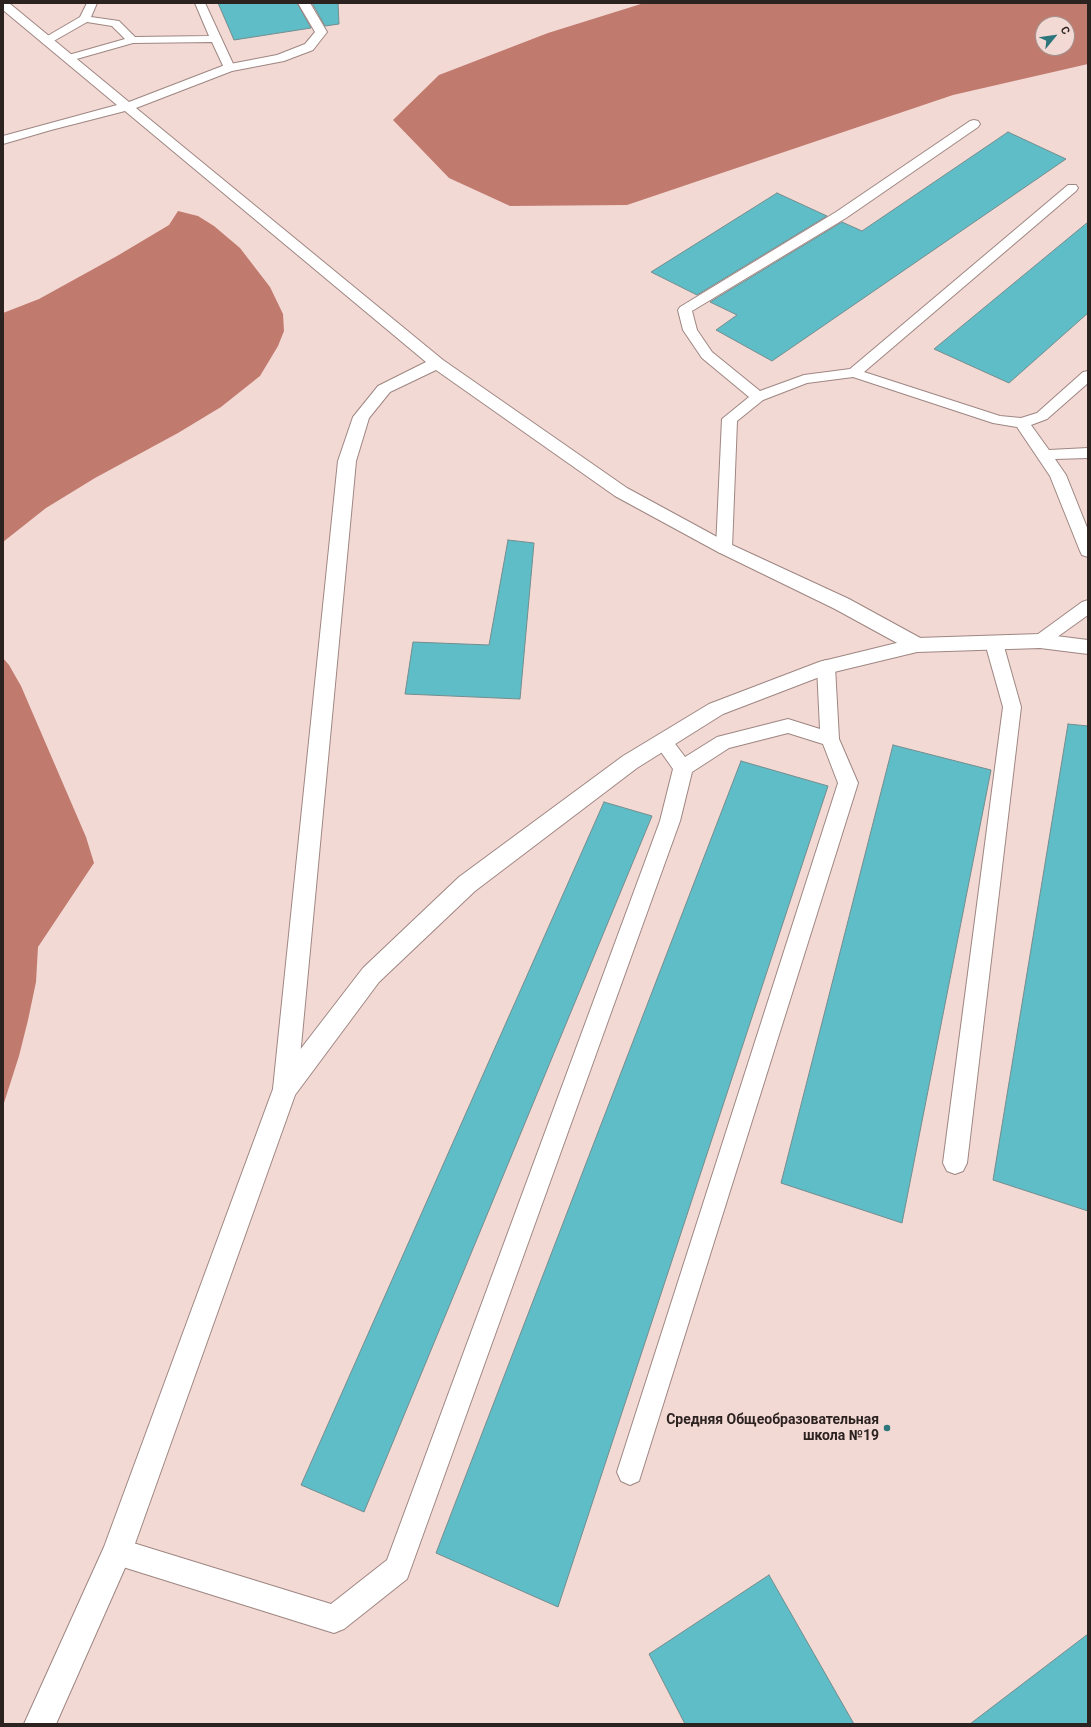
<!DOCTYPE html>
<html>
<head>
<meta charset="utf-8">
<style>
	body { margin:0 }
	#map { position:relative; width:1091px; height:1727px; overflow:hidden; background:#f3d9d4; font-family:Roboto,sans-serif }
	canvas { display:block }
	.frame { position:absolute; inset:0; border:4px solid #2c2321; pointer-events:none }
	.north { position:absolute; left:1035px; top:16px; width:40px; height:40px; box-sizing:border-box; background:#f3d9d4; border:1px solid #a3908c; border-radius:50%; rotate:61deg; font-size:11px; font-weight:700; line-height:16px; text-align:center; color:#2c2321 }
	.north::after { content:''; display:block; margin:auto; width:14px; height:18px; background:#2c767c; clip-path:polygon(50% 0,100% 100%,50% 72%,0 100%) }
</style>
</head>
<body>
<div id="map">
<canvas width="1091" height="1727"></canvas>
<div class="frame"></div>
<div class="north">С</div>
</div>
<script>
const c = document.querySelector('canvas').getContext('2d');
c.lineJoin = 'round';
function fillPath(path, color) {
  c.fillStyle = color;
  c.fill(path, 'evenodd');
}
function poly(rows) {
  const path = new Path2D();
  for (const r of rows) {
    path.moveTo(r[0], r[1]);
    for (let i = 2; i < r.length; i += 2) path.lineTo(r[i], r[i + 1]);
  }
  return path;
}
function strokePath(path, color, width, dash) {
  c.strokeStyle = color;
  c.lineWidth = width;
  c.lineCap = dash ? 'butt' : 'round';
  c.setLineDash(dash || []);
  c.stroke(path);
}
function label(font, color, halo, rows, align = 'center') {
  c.font = font + ' Roboto,sans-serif';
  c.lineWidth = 4;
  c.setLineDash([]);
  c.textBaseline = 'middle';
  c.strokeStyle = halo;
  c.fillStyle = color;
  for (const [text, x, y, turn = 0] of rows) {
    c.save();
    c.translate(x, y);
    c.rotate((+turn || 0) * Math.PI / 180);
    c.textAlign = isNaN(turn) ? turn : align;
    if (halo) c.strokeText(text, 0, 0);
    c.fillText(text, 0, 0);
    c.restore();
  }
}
fillPath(poly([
	[644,3,1088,3,1088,64,953,95,627,205,510,206,449,178,393,120,439,75,548,33],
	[1043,24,1067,24,1067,48,1043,48],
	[178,211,198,216,214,226,240,248,270,287,283,314,284,331,278,346,260,376,221,407,178,433,95,478,46,508,3,542,3,313,39,299,117,256,169,225],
	[3,658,9,665,21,686,86,837,94,863,38,947,36,982,28,1020,19,1056,3,1106]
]), '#c07a6e');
const building = poly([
	[218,3,297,3,311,28,234,40,218,3],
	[312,3,338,3,339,24,325,26,312,3],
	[1008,132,1066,159,772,361,716,330,737,315,710,302,842,222,862,231,1008,132],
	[777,193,827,216,697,295,651,272,777,193],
	[1088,222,1088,313,1009,383,934,349,1088,222],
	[508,540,534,543,520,699,405,694,413,642,489,645,508,540],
	[1068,724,1088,726,1088,1211,993,1180,1068,724],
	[893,745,991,770,902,1223,781,1183,893,745],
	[741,761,828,786,558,1607,436,1553,741,761],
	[604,802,652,816,364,1512,301,1485,604,802],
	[769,1575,854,1724,685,1724,649,1654,769,1575],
	[1088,1634,1088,1724,970,1724,1088,1634]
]);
fillPath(building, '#5ebdc6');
strokePath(building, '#738d8f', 1);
const lane = poly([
	[87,3,97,3,91,17,119,21,135,37,209,36,195,3,205,3,235,68,229,71,225,70,212,42,133,43,73,60,65,60,63,58,65,56,125,39,112,26,87,22,52,42,44,42,43,40,44,38,80,17,87,3],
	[974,120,978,121,980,124,978,127,846,218,692,311,697,330,712,352,760,391,804,375,850,369,1068,185,1076,185,1078,188,1076,191,864,372,1000,416,1021,418,1037,413,1083,372,1088,371,1088,383,1047,419,1031,425,1049,450,1088,448,1088,458,1055,459,1066,475,1088,530,1088,557,1082,555,1080,551,1050,476,1017,427,993,423,853,377,807,383,763,400,737,421,732,548,730,552,724,554,718,552,716,548,722,419,749,397,702,358,683,330,678,310,680,307,836,212,970,121,974,120],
	[1088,600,1088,615,1046,645,1040,647,1034,645,1031,641,1034,637,1082,602,1088,600],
	[994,637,1000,639,1003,643,1021,707,967,1163,963,1171,955,1174,947,1171,943,1163,1003,707,985,643,988,639,994,637],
	[826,660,832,662,835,667,839,739,858,783,639,1481,630,1485,621,1481,617,1472,838,783,823,744,788,733,729,748,692,772,680,821,407,1579,344,1629,334,1633,107,1562,103,1552,107,1542,117,1538,331,1604,387,1560,660,821,673,769,654,742,656,737,663,735,670,737,685,757,717,737,788,719,820,729,817,667,820,662,826,660]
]);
const street = poly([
	[3,3,9,3,129,102,225,65,277,55,305,44,315,32,298,3,310,3,327,32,313,50,284,61,232,71,136,108,443,360,627,488,730,544,849,599,924,640,927,645,924,650,917,652,910,650,835,609,718,552,615,496,436,370,390,392,369,418,356,461,297,1089,294,1097,285,1100,276,1097,273,1089,338,461,353,417,378,386,426,362,125,111,51,130,3,144,3,136,117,105,3,10,3,3]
]);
const secondary = poly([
	[1040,634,1088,640,1088,654,1040,648,917,652,830,673,723,714,637,768,475,891,379,982,295,1095,132,1552,56,1724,24,1724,104,1547,273,1089,276,1081,363,968,459,877,623,756,709,704,819,662,917,638,1040,634]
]);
strokePath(lane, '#9e8682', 2);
strokePath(street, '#9e8682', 2);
strokePath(secondary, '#9e8682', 2);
fillPath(lane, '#fff');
fillPath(street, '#fff');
fillPath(secondary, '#fff');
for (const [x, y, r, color] of [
	[887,1428,4,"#2c767c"]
]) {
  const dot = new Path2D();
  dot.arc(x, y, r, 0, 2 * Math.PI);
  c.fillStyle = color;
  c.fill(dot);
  strokePath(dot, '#f3d9d4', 1.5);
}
label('bold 14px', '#2c2321', '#f3d9d4', [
	["Средняя Общеобразовательная",879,1420],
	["школа №19",879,1436]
], 'right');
</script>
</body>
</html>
